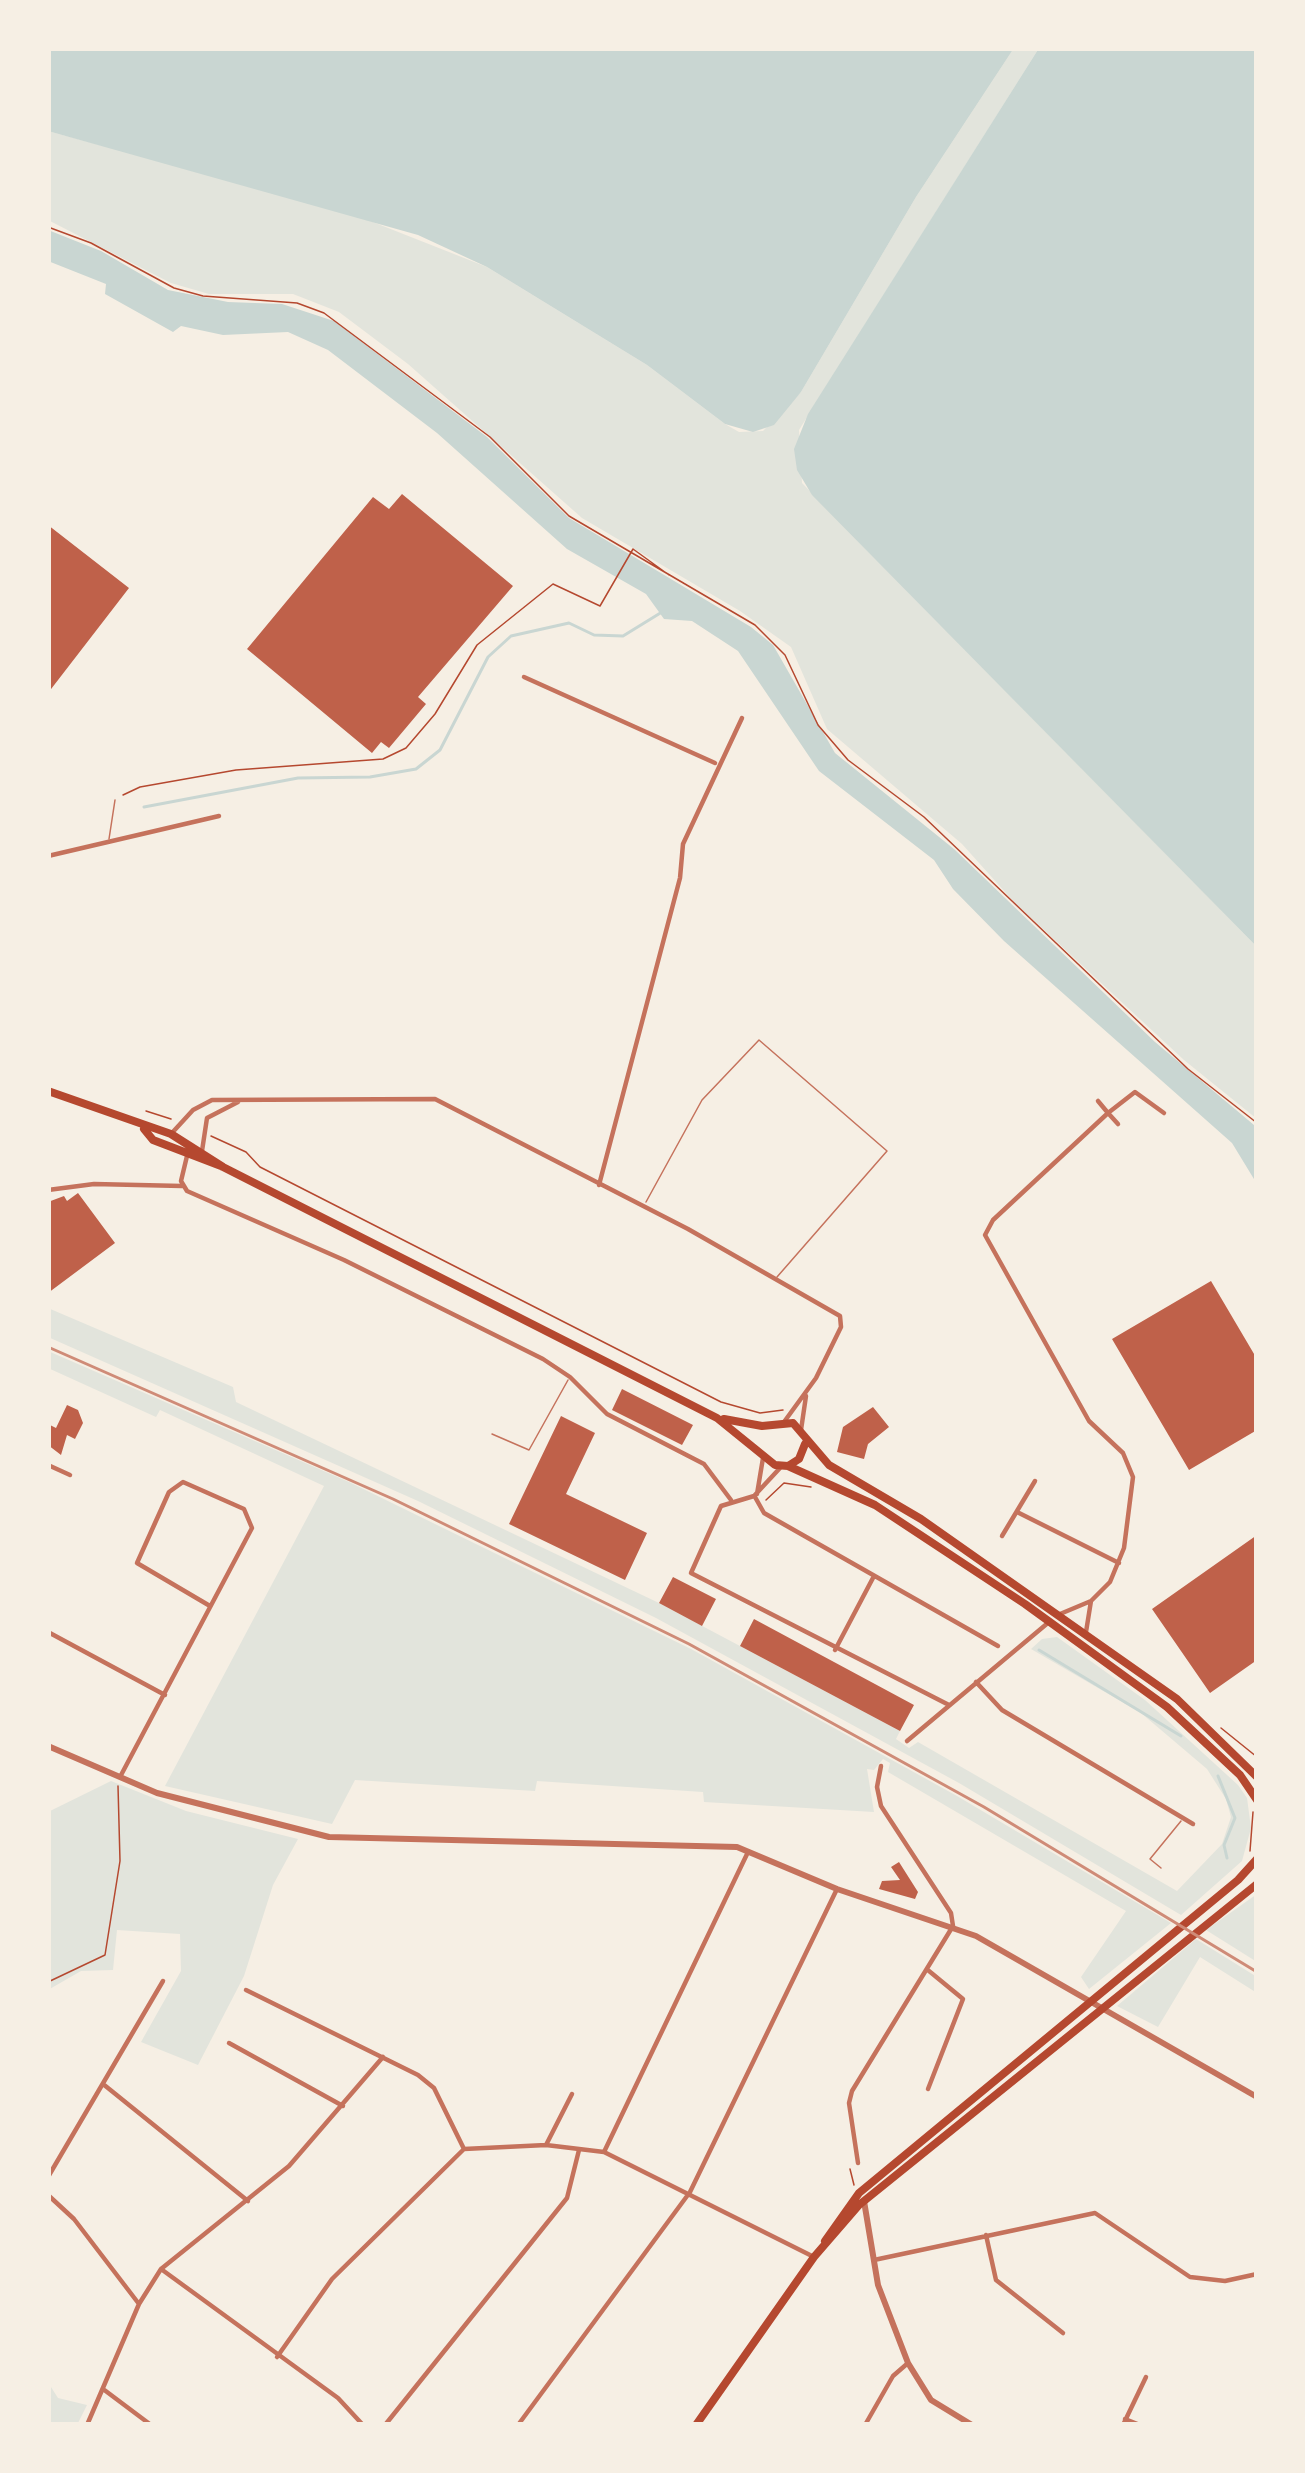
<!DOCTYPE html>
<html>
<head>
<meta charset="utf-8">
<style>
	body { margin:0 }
	#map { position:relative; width:1305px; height:2473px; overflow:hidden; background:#f6efe4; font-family:"Alegreya Sans",sans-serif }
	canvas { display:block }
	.frame { position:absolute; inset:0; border:51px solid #f6efe4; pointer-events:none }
</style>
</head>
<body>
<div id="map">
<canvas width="1305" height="2473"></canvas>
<div class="frame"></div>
</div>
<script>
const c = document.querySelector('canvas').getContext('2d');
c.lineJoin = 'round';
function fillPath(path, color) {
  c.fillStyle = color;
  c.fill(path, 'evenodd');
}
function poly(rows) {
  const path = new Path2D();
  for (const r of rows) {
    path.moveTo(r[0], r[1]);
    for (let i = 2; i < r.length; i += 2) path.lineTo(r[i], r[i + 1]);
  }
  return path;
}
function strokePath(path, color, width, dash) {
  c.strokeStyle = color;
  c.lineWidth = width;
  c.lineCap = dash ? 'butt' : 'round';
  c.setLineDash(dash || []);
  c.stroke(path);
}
fillPath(poly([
	[1014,48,1039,48,799,430,802,483,1257,947,1257,1119,1184,1060,1015,903,962,844,827,729,791,647,740,611,582,518,408,364,339,312,293,294,209,294,171,283,48,220,48,131,345,211,487,267,647,365,725,424,739,432,763,431,801,392,916,197],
	[48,1308,233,1387,236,1402,659,1603,900,1731,896,1739,909,1748,918,1742,1177,1891,1222,1844,1231,1817,1226,1799,1207,1769,1141,1713,1031,1649,1042,1639,1057,1637,1145,1700,1238,1785,1247,1798,1251,1828,1242,1861,1181,1915,959,1783,656,1618,418,1501,48,1337],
	[48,1351,349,1482,691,1649,957,1796,1171,1923,1089,1989,1081,1977,1126,1911,888,1772,890,1763,883,1759,874,1770,867,1769,874,1812,704,1802,703,1792,537,1781,535,1791,355,1780,332,1824,165,1786,324,1486,160,1410,156,1417,48,1368],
	[111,1781,186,1811,298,1839,273,1885,244,1976,198,2065,141,2042,181,1971,180,1934,117,1930,113,1970,81,1971,48,1990,48,1812],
	[1257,1894,1257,1962,1206,1930],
	[1196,1939,1257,1977,1257,1993,1200,1957,1158,2027,1117,2006],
	[48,2306,51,2387,58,2398,87,2405,77,2425,48,2425]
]), '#e2e4dc');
fillPath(poly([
	[48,48,1014,48,916,197,801,392,774,425,753,432,725,424,647,365,487,267,418,235,48,131],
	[1039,48,1257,48,1257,947,812,495,797,470,794,449,808,414],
	[48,230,101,251,168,290,228,302,282,304,334,321,487,437,569,518,751,627,773,645,835,753,954,849,1155,1042,1254,1125,1257,1184,1232,1143,1004,941,953,889,934,860,819,771,738,651,692,621,664,619,646,594,567,549,437,433,328,350,288,332,223,335,181,326,173,332,105,294,106,284,48,261]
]), '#c9d6d2');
strokePath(poly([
	[144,807,298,778,370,777,416,769,440,750,488,657,511,636,569,623,594,635,623,636,662,612],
	[1039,1650,1181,1736],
	[1218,1776,1235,1818,1224,1845,1227,1858]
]), '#c9d6d2', 3);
fillPath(poly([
	[402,494,513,586,418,697,426,704,389,748,381,742,372,753,247,649,373,497,389,509],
	[48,525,129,588,48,693],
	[78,1193,115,1243,48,1293,48,1202,64,1196,67,1201],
	[1211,1281,1257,1359,1257,1430,1189,1470,1112,1339],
	[622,1389,693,1425,682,1445,612,1410],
	[67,1405,78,1410,83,1423,75,1439,67,1435,61,1455,48,1445,48,1424,56,1428],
	[873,1407,889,1427,868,1444,864,1459,837,1452,843,1427],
	[561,1416,595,1433,566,1494,647,1533,625,1580,509,1524],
	[1257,1535,1257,1660,1210,1693,1152,1609],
	[673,1577,716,1599,702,1626,659,1603],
	[754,1619,914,1705,900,1731,740,1646],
	[899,1862,918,1892,915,1899,879,1889,882,1881,900,1880,891,1867]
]), '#bf614a');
strokePath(poly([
	[48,227,91,243,174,288,203,296,297,303,324,313,490,437,569,516,755,625,785,655,818,725,848,760,924,817,1188,1069,1257,1123],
	[123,795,140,787,236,770,383,759,406,748,435,714,477,645,553,584,600,606,633,549,669,575],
	[146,1111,171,1119],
	[211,1136,246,1152,260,1167,721,1402,760,1413,783,1410],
	[766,1500,784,1483,811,1487],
	[1221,1728,1257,1757],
	[1250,1851,1253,1812],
	[48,1982,105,1955,120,1861,118,1786],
	[850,2169,854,2185]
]), '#b5482f', 1.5);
strokePath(poly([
	[109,839,115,800],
	[646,1202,702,1100,759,1040,887,1151,777,1277],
	[492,1434,529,1450,568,1380],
	[1161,1868,1150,1859,1181,1821]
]), '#c5725c', 1.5);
strokePath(poly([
	[524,677,715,763],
	[48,856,219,816],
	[1098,1101,1108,1113,1135,1092,1164,1113],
	[171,1134,193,1110,212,1100,435,1099,688,1229,840,1316,841,1327,816,1378,784,1422],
	[202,1151,207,1118,238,1102],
	[187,1156,181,1181,187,1191,344,1260,543,1359,570,1377,607,1414,704,1464,731,1500],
	[599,1185,680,878,683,844,742,718],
	[48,1190,94,1184,182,1186],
	[801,1430,806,1396],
	[48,1465,70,1475],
	[780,1468,754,1496,721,1506,691,1573,949,1705],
	[757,1494,763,1458],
	[755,1497,764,1513,998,1646],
	[1017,1512,1119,1563],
	[1002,1536,1035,1481],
	[1060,1614,1091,1601,1110,1582,1124,1548,1133,1477,1123,1453,1089,1421,985,1235,993,1220,1108,1113,1118,1124],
	[48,1632,165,1695],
	[1086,1632,1091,1601],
	[835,1650,874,1576],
	[976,1682,1002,1710,1193,1824],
	[907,1741,1049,1622],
	[120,1777,252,1528,244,1509,183,1482,169,1492,137,1563,210,1606],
	[246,1990,418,2075,434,2088,464,2149],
	[229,2043,343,2106],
	[103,2084,248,2201],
	[928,2089,963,1999,929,1971],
	[546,2145,572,2094],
	[464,2149,546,2145,604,2152,814,2257],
	[604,2152,748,1852],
	[858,2163,849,2103,852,2091,953,1926,951,1913,881,1806,877,1787,881,1766],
	[48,2177,163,1981],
	[48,2195,74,2219,139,2304],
	[986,2235,996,2280,1063,2333],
	[874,2260,1095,2213,1190,2277,1225,2281,1257,2274],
	[161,2269,338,2398,363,2425],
	[277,2357,332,2279,464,2149],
	[103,2389,151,2425],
	[1125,2419,1140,2425],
	[87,2425,139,2304,161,2269,289,2166,383,2057],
	[385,2425,567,2198,579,2150],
	[518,2425,690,2192,836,1891],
	[865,2425,893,2376,908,2363],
	[1123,2425,1146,2377]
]), '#c5725c', 4.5);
strokePath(poly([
	[48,1746,157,1793,329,1837,737,1847,837,1889,976,1936,1257,2097],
	[864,2201,878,2285,908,2363,931,2400,972,2425]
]), '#c5725c', 6);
strokePath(poly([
	[48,1091,171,1134,223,1167,717,1418,775,1465,788,1466,875,1505,1025,1604,1167,1707,1240,1775,1257,1800],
	[144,1129,153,1140,221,1166],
	[724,1419,762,1426,793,1423,829,1465,921,1519,1177,1699,1257,1777],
	[788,1466,799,1459,805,1444],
	[825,2241,859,2193,1238,1880,1257,1859],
	[696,2425,814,2257,859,2205,1257,1884]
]), '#b5482f', 8);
strokePath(poly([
	[48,1347,393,1499,689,1644,984,1807,1257,1972]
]), '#cf8b77', 3);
</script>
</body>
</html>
